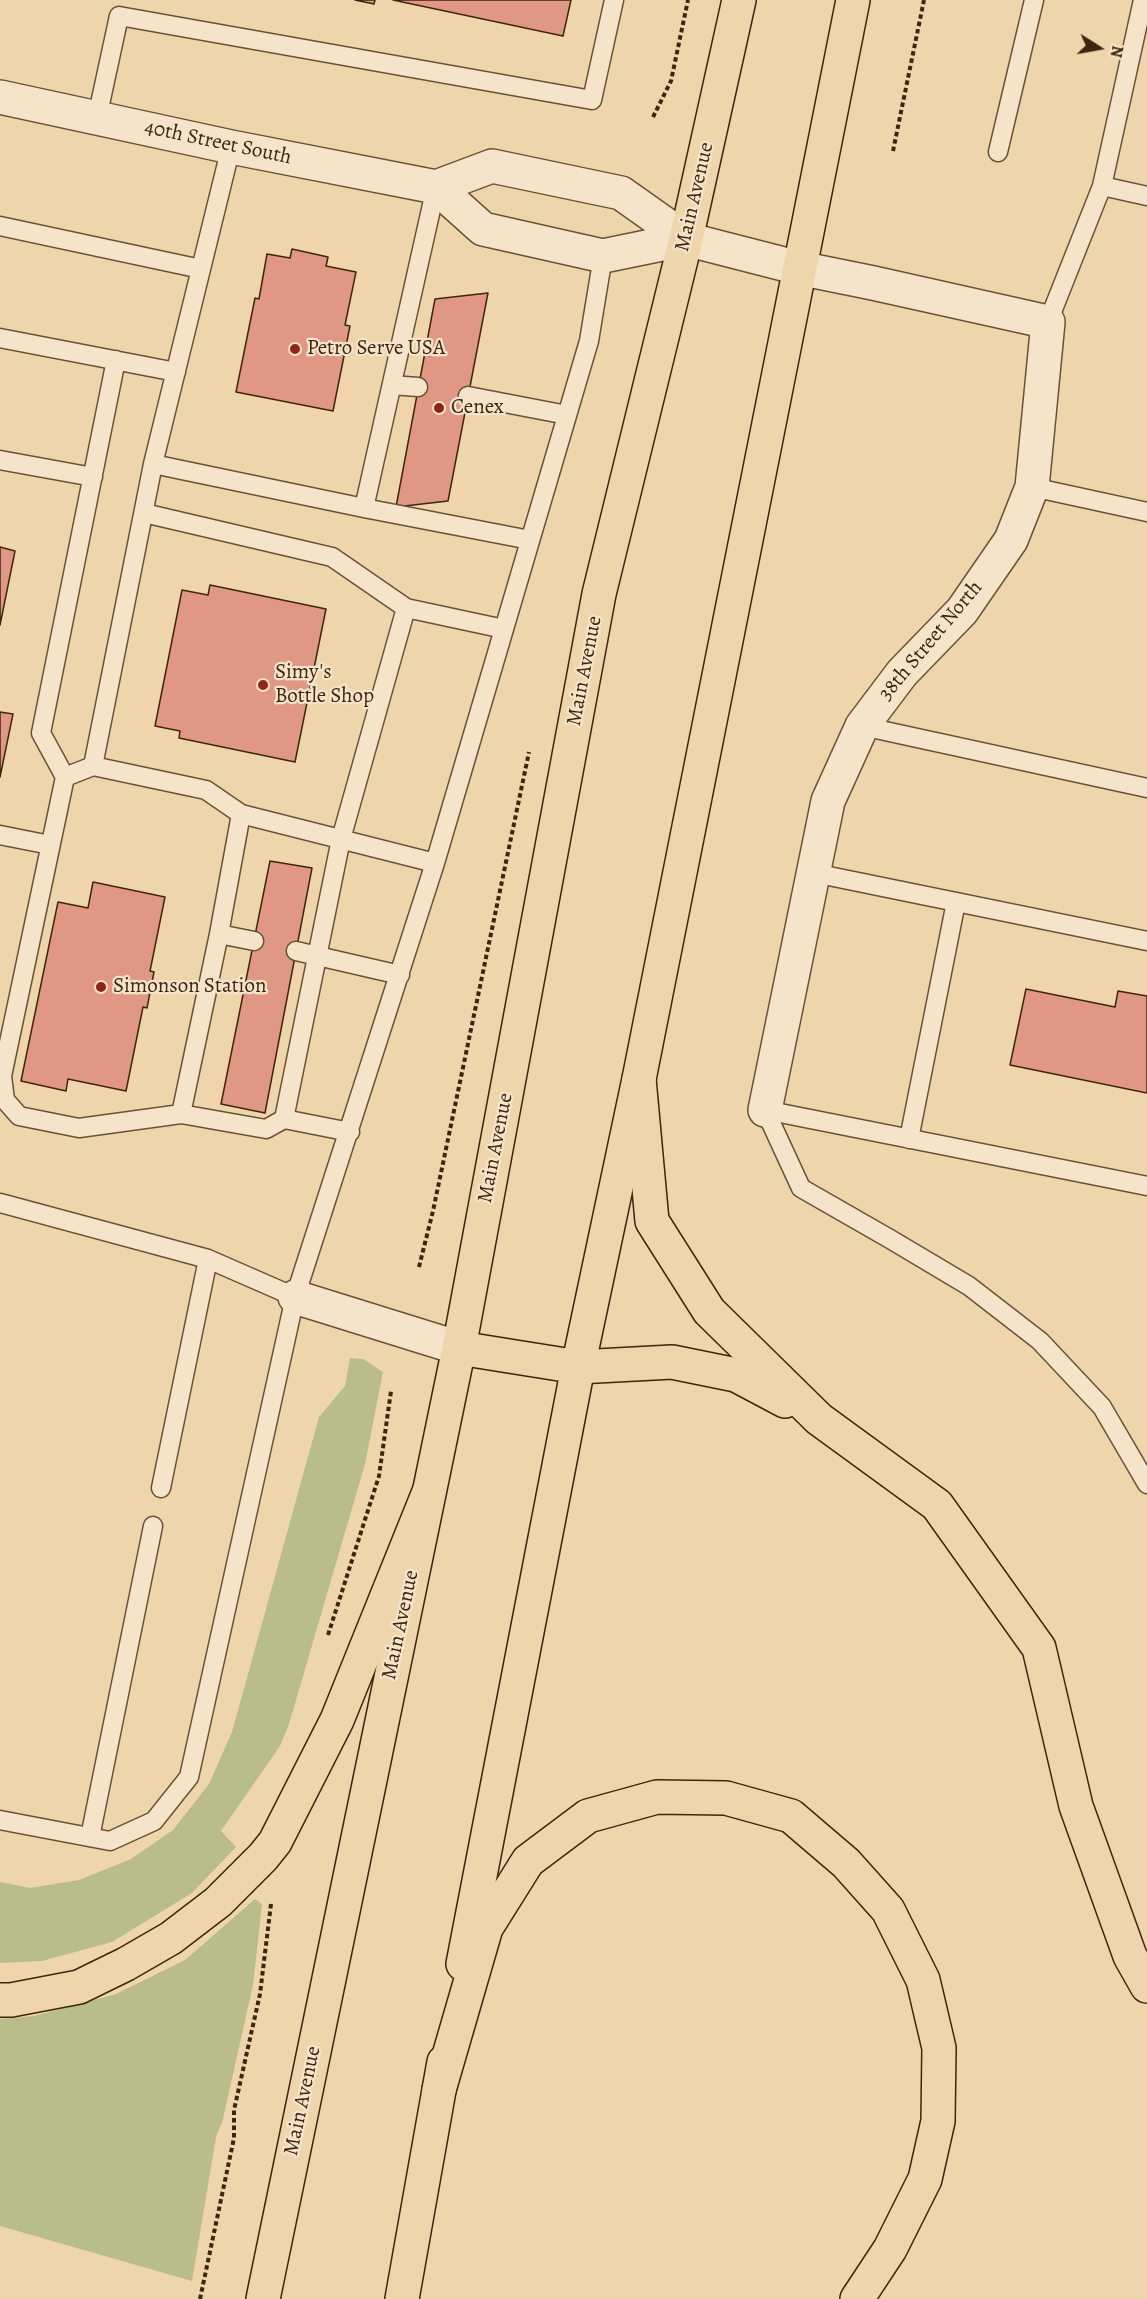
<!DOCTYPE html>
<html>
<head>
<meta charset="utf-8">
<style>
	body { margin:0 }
	#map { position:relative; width:1147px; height:2299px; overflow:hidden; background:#efd5ac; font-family:Alegreya,serif }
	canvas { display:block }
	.north { position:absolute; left:1069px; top:18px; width:60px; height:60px; -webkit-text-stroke:4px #f5e4c9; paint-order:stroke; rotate:101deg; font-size:16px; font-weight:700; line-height:24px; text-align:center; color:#3e260e }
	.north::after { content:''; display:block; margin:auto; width:21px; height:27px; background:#3e260e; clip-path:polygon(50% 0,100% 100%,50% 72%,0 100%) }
</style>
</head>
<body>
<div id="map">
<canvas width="1147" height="2299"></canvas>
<div class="north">N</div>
</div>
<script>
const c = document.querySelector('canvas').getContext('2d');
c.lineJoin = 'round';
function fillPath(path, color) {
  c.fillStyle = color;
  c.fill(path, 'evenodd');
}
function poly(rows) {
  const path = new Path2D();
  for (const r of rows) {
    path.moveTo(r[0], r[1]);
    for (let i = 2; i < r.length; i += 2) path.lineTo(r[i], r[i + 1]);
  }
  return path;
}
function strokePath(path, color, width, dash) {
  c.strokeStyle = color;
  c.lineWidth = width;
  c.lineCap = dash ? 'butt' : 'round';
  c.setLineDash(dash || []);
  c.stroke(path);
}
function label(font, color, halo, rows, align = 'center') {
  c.font = font + ' Alegreya,serif';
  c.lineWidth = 4.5;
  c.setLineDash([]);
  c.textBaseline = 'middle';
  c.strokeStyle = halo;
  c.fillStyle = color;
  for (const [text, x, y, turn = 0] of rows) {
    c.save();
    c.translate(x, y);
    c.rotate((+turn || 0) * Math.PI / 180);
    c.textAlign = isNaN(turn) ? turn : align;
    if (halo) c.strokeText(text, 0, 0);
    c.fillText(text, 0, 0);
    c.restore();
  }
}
fillPath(poly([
	[350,1358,363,1359,383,1372,365,1464,289,1724,280,1746,221,1831,236,1847,192,1893,112,1942,42,1961,0,1963,0,1882,30,1888,79,1880,131,1859,173,1830,209,1784,232,1732,319,1417,345,1386],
	[255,1899,262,1904,253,1985,223,2119,216,2137,192,2281,0,2226,0,2019,34,2016,116,1994,185,1960]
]), '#b9bd89');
const building = poly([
	[355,0,375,0,374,4,355,0],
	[393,0,571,0,563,36,393,0],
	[292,249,328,257,326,266,356,272,345,325,350,326,333,411,236,392,255,298,259,299,267,254,290,258,292,249],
	[488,293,448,501,396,507,435,299,488,293],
	[0,547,15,551,0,625,0,547],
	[210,585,326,609,295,762,179,738,180,731,155,726,182,590,208,595,210,585],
	[0,712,13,714,0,777,0,712],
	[270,861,312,868,265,1113,221,1104,270,861],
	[93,882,165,897,150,971,154,972,147,1008,143,1007,126,1091,68,1079,66,1091,21,1081,58,902,88,908,93,882],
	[1026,989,1115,1007,1118,991,1147,996,1147,1093,1010,1065,1026,989]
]);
fillPath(building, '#e19786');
strokePath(building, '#3e260e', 1.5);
const service = poly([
	[97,118,119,16,592,100,614,0],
	[231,147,153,464,93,766,206,790,241,814,435,863],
	[998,152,1034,0],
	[1102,186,1147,196],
	[0,226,201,269],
	[1048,322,1102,186,1143,0],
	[0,338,176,372],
	[392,385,418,387],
	[468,396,567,415],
	[0,460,93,477],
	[153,464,364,508,530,540],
	[1032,487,1147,512],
	[364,508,436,187],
	[144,513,332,557,406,608],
	[862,726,1147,788],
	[93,766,65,777,2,1076,5,1100,19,1116,79,1128,181,1114,266,1129,284,1119,350,1132],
	[65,777,41,733,116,360],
	[0,835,50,845],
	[814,873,1147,941],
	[219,934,254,941],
	[296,951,400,975],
	[765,1110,801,1188,890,1239,969,1286,1040,1341,1102,1407,1147,1484],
	[765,1110,1147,1186],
	[181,1114,219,934,241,814],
	[284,1119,341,839,406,608,504,629],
	[909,1139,956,902],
	[0,1203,208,1259,295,1297,435,863,589,341,603,256],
	[161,1488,208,1259],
	[0,1820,110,1841,154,1821,189,1777,295,1297],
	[90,1837,153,1526]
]);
const minor = poly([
	[686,239,799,268,873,283,1048,322,1032,487,1011,540,962,611,902,673,862,726,828,801,765,1110],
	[295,1297,459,1348]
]);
const tertiary = poly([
	[0,97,231,147,436,187,483,229,603,256,686,239],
	[436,187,492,166,621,193,686,239]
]);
const primary = poly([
	[459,1348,578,1367],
	[463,1964,578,1367,639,1079,853,0],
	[263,2299,459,1348,599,594,686,239,739,0],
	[402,2299,444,2062]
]);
const motorway = poly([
	[639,1079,652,1221,709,1311,819,1419,937,1505,1039,1648,1076,1806,1130,1956,1147,1986],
	[578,1367,672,1362,736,1375,785,1401],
	[0,2000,11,2000,79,1987,126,1964,171,1938,218,1902,263,1857,275,1842,337,1720,429,1492],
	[439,2090,486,1928,528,1861,588,1816,657,1797,726,1798,791,1816,846,1863,888,1910,923,1980,939,2048,938,2121,925,2179,890,2249,857,2299]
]);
strokePath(service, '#6a5236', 21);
strokePath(minor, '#6a5236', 36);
strokePath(tertiary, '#6a5236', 36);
strokePath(primary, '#3e260e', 36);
strokePath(motorway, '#3e260e', 36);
strokePath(poly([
	[653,117,671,81,688,0],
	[893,151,924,0],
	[419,1267,433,1211,529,752],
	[328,1635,379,1476,391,1391],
	[200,2299,234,2138,234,2110,260,1994,271,1904]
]), '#3e260e', 4, [4.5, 3]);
strokePath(service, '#f5e4c9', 18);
strokePath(minor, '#f5e4c9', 33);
strokePath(tertiary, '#f5e4c9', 33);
strokePath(primary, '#efd5ac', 33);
strokePath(motorway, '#efd5ac', 33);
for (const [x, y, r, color] of [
	[295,349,6,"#8f2418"],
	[439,408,6,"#8f2418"],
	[263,685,6,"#8f2418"],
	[101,987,6,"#8f2418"]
]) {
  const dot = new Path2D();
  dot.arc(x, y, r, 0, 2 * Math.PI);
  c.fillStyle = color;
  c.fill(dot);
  strokePath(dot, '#f5e4c9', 2);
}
label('21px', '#3e260e', '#f5e4c9', [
	["40th Street South",218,143,12],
	["Main Avenue",695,197,-77],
	["38th Street North",931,641,-50],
	["Main Avenue",585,671,-79],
	["Main Avenue",496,1148,-79],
	["Main Avenue",401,1625,-78],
	["Main Avenue",303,2101,-78]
]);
label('21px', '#3e260e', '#f5e4c9', [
	["Petro Serve USA",307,349],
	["Cenex",451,408],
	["Simy's",275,673],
	["Bottle Shop",275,697],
	["Simonson Station",113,987]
], 'left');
</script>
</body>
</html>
